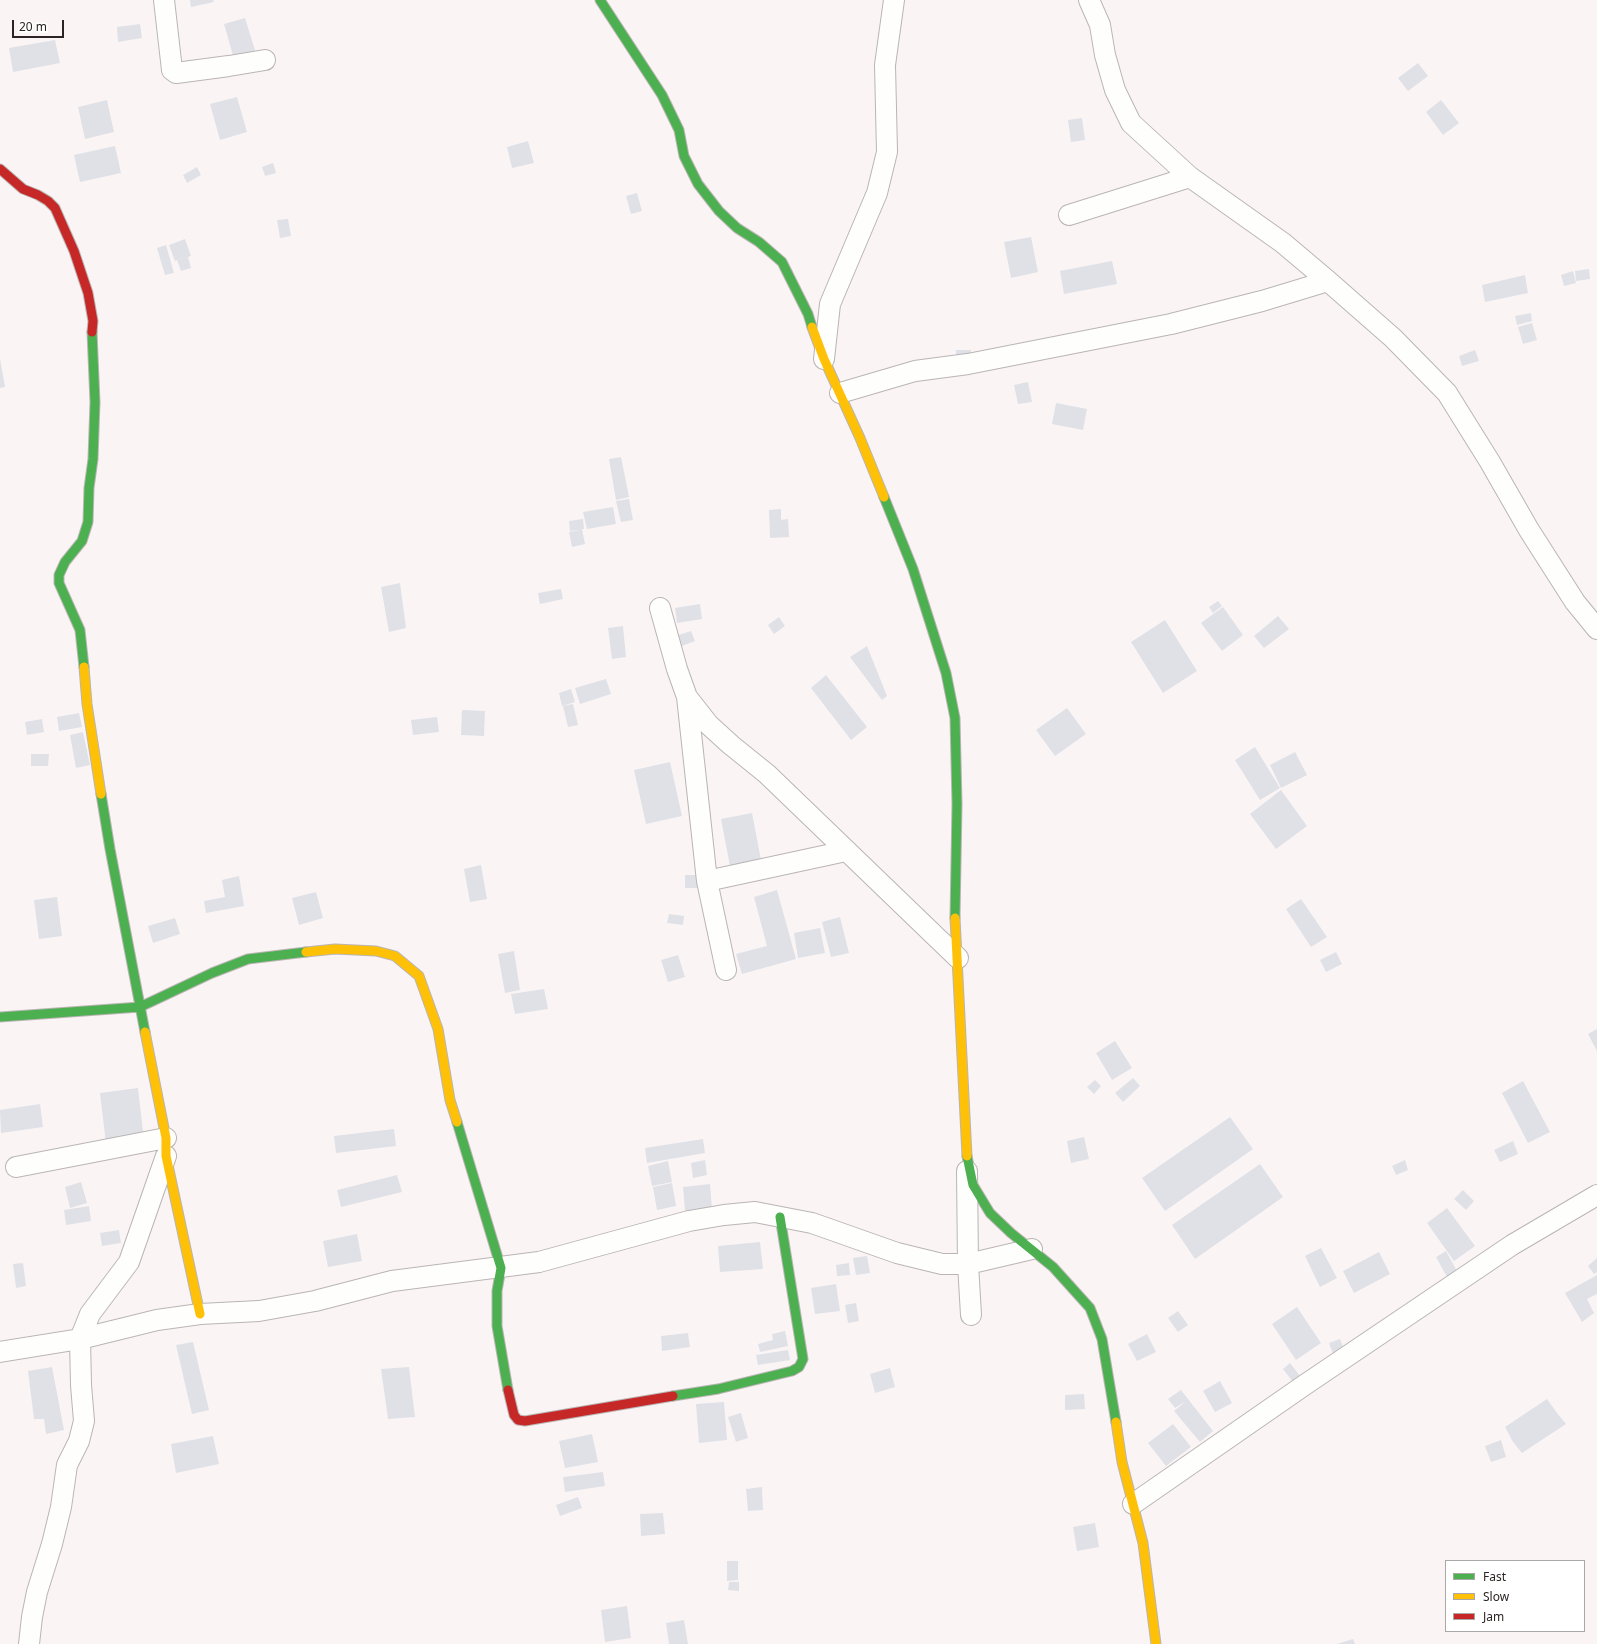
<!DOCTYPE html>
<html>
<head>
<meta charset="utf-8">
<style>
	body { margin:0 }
	#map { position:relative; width:1597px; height:1644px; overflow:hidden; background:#faf5f4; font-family:"Noto Sans",sans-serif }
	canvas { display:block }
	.legend { position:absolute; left:1445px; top:1560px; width:140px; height:72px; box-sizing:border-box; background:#fff; border:1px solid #aaa7a7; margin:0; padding:5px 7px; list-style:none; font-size:12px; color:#2b2423 }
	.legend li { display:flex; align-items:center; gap:8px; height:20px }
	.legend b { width:20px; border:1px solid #aaa7a7 }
	.scale { position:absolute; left:12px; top:20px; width:52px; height:18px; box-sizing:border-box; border:2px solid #2b2423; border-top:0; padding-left:5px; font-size:12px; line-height:14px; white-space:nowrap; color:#2b2423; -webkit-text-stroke:3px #fff; paint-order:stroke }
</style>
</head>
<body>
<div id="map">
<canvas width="1597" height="1644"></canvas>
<ul class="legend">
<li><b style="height:5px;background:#4caf50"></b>Fast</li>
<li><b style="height:5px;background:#ffc107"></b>Slow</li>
<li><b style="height:5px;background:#c62828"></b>Jam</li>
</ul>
<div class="scale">20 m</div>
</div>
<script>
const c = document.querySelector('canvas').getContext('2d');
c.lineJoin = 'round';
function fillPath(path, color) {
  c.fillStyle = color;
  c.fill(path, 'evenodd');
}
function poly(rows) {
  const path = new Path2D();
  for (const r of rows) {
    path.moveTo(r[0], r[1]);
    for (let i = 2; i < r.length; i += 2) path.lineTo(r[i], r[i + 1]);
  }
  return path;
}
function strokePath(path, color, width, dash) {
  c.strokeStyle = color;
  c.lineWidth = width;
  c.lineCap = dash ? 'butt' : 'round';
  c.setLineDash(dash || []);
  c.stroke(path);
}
fillPath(poly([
	[190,0,213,0,214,2,191,7],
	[245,18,258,60,236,66,224,24],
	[140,24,142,38,118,42,117,27],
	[55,40,60,63,13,72,9,48],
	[1418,63,1428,76,1408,91,1398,78],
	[237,97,247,132,220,140,210,104],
	[107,100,114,132,85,139,78,107],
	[1441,100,1459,123,1443,135,1426,112],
	[1082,118,1085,140,1071,142,1068,120],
	[528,141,534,163,512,168,507,147],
	[115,146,121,173,80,182,74,155],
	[273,163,276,173,265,176,262,167],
	[197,167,201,175,187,183,183,175],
	[637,193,642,211,631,214,626,196],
	[288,219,291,236,280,238,277,220],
	[1031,237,1038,272,1011,278,1004,242],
	[185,239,191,256,188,257,191,268,181,271,177,260,175,261,169,245],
	[166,245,174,273,165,275,157,248],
	[1112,261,1117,284,1064,294,1060,271],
	[1589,269,1590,279,1576,281,1575,271],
	[1573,271,1576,283,1564,286,1561,275],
	[1525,275,1528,293,1485,302,1482,285],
	[1531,313,1532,321,1517,325,1515,316],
	[1532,323,1537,340,1523,344,1518,327],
	[956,350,971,350,970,360,956,360],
	[1475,350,1479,361,1462,366,1459,356],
	[0,359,5,387,0,388],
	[1028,382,1032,402,1018,404,1014,385],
	[1056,403,1087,409,1083,430,1052,424],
	[621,457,629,497,616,500,609,459],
	[629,499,633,520,621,522,616,501],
	[613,507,616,524,587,529,583,512],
	[781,509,781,520,788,519,789,537,770,538,769,510],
	[583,519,584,529,582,529,585,544,572,547,569,532,580,530,570,531,569,521],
	[400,583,406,628,389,632,381,587],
	[561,589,563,599,540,604,538,593],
	[1218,601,1222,606,1213,613,1209,607],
	[700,604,702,619,677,623,675,608],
	[1223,607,1243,635,1222,651,1201,623],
	[1278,616,1289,629,1264,648,1254,636],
	[779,617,785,626,774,634,768,625],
	[1165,620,1197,671,1163,693,1131,642],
	[623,626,626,657,612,659,608,628],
	[691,631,695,641,679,647,675,636],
	[867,646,887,696,882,700,850,657],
	[826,675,867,727,851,740,811,688],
	[606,679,611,694,580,704,575,688],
	[571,689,575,702,562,706,559,693],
	[573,704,578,725,568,727,563,706],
	[1067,708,1086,734,1055,756,1036,730],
	[462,710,485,711,484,736,461,735],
	[79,713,82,727,59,731,57,717],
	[437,717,439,732,413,735,411,720],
	[42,719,44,732,27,735,25,722],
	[83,732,90,765,76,768,70,735],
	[1255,747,1280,788,1260,800,1235,760],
	[1295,752,1307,775,1281,788,1270,765],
	[31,754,49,754,48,766,31,766],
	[670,762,682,816,646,824,634,770],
	[1281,790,1307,826,1276,849,1250,814],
	[752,813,761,860,730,866,721,819],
	[481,865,487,899,470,902,464,869],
	[685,875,700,875,700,888,685,888],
	[239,876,244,906,206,913,204,901,225,897,222,880],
	[777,890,796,959,742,974,736,954,767,946,754,897],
	[316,892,323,918,299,925,292,898],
	[57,897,62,936,39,939,34,900],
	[1301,899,1327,937,1311,947,1286,909],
	[669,914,684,916,683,925,667,923],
	[840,917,849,953,831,957,822,922],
	[175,918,180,934,153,943,148,926],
	[820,928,825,953,798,958,794,933],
	[514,951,520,990,505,993,498,954],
	[1336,952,1342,964,1326,972,1320,960],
	[678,955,685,977,668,982,661,960],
	[544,989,548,1009,515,1014,511,994],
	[1597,1029,1597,1051,1588,1034],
	[1115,1041,1132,1068,1112,1080,1096,1053],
	[1133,1078,1140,1086,1123,1102,1115,1093],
	[1095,1080,1101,1086,1094,1094,1087,1087],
	[1523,1081,1550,1132,1528,1143,1502,1093],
	[138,1088,144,1140,106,1144,100,1093],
	[40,1104,43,1127,1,1133,0,1110],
	[1230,1117,1253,1149,1165,1211,1142,1178],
	[394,1129,396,1146,336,1153,334,1136],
	[1084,1137,1089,1159,1071,1163,1067,1141],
	[703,1139,705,1153,647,1163,645,1148],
	[1513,1141,1518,1154,1500,1162,1494,1150],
	[705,1160,707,1175,693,1178,691,1163],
	[1405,1160,1408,1170,1396,1175,1392,1166],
	[668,1161,672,1182,652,1186,648,1166],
	[1260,1164,1283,1197,1195,1259,1172,1225],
	[397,1175,402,1192,341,1207,337,1190],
	[81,1182,87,1203,70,1208,65,1187],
	[672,1183,676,1206,657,1210,653,1187],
	[710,1184,712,1209,685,1211,683,1187],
	[1463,1190,1474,1201,1466,1210,1454,1199],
	[89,1206,91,1221,66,1225,64,1210],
	[1447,1208,1475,1246,1454,1261,1427,1223],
	[119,1230,121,1243,102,1246,100,1233],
	[357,1234,362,1261,328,1267,323,1241],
	[760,1242,763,1269,720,1272,718,1246],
	[1321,1248,1337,1278,1320,1287,1305,1256],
	[1446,1251,1457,1271,1447,1277,1436,1257],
	[1379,1252,1390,1274,1354,1293,1343,1271],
	[867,1256,870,1273,856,1275,853,1258],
	[1597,1258,1597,1272,1594,1274,1588,1266],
	[23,1263,26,1286,16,1288,13,1264],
	[849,1263,850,1275,837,1276,836,1265],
	[1597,1275,1597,1294,1587,1299,1594,1313,1582,1322,1565,1293],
	[836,1284,840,1311,815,1314,811,1288],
	[856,1303,859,1321,848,1323,845,1305],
	[1297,1307,1321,1343,1296,1360,1272,1324],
	[1178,1311,1188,1325,1178,1332,1168,1318],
	[785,1331,788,1346,760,1352,758,1344,773,1340,772,1334],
	[688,1333,690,1347,662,1351,661,1336],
	[1147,1334,1156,1352,1137,1361,1128,1344],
	[1340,1339,1344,1349,1333,1354,1329,1343],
	[193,1342,209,1410,192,1414,176,1345],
	[788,1350,790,1360,758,1365,756,1355],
	[1290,1363,1300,1376,1293,1382,1283,1369],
	[52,1367,64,1430,46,1434,44,1419,34,1419,28,1371],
	[409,1367,415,1417,388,1419,381,1369],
	[890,1368,895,1387,875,1393,870,1374],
	[1220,1381,1232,1403,1215,1412,1203,1391],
	[1181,1390,1213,1431,1200,1442,1174,1411,1186,1401,1175,1408,1168,1399],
	[1084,1394,1085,1409,1065,1410,1065,1395],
	[1547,1399,1557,1413,1566,1424,1522,1453,1513,1442,1505,1427],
	[724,1402,727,1440,699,1443,696,1404],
	[741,1413,748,1438,736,1442,728,1417],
	[1173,1424,1191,1447,1166,1466,1148,1443],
	[592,1434,598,1462,565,1468,559,1441],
	[213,1436,219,1464,176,1473,171,1444],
	[1501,1440,1506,1457,1491,1462,1485,1446],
	[603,1472,605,1486,565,1492,563,1477],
	[762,1487,763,1510,748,1511,746,1489],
	[578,1497,582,1508,560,1516,556,1505],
	[663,1513,665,1534,641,1536,640,1514],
	[1095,1523,1099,1547,1077,1551,1073,1527],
	[727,1561,738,1561,738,1580,727,1581],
	[729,1582,739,1582,739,1591,728,1590],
	[627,1606,631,1638,605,1642,601,1610],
	[684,1620,688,1644,669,1644,666,1623],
	[1353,1639,1355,1644,1337,1644]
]), '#dfe1e7');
const street = poly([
	[164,0,172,70,176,73,229,66,265,60],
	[1089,0,1100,25,1105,55,1115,90,1131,123,1190,177,1283,243,1328,281,1393,338,1447,393,1490,462,1529,530,1575,602,1597,629],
	[1069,215,1190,177],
	[824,359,830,304,877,193,887,152,885,65,894,0],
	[840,393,915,371,968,364,1171,324,1262,301,1328,281],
	[660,608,677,669,687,697,709,725,731,745,767,774,958,958],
	[687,697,707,881,726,970],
	[707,881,846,851],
	[16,1167,166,1138],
	[967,1171,968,1264,971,1315],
	[0,1352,80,1339,157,1320,200,1314,259,1311,315,1301,392,1281,539,1262,689,1221,724,1215,755,1212,812,1223,897,1253,942,1264,968,1264,1032,1249],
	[1133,1504,1306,1384,1512,1245,1597,1195],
	[29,1644,32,1617,37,1592,52,1544,61,1507,67,1465,79,1441,84,1421,81,1385,80,1339,90,1314,129,1262,166,1156]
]);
const fast = poly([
	[600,0,662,95,679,130,684,156,698,184,719,211,737,228,759,242,782,262,808,314,812,327],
	[884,497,913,569,946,673,955,718,957,804,955,918],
	[84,667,80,630,59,583,59,575,65,562,82,541,88,522,89,488,93,459,95,402,92,332],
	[101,794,110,849,145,1032],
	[0,1017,140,1007,212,973,248,959,306,952],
	[457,1122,501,1268,497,1291,497,1326,508,1390],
	[967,1156,973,1185,990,1213,1011,1233,1053,1267,1090,1308,1102,1339,1116,1422],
	[673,1396,718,1389,792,1371,799,1367,803,1359,780,1217]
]);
const slow = poly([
	[812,327,824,359,860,438,884,497],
	[84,667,87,704,101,794],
	[955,918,967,1156],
	[306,952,335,949,376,951,395,956,419,976,438,1029,450,1100,457,1122],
	[145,1032,166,1138,166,1156,200,1314],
	[1116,1422,1122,1462,1143,1543,1156,1644]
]);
const jam = poly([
	[0,169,23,189,38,195,48,201,55,208,74,251,88,293,93,321,92,332],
	[508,1390,514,1415,518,1420,525,1421,673,1396]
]);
strokePath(street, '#bab5b4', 22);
strokePath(fast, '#bab5b4', 11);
strokePath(slow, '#bab5b4', 11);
strokePath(jam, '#bab5b4', 11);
strokePath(street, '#fefefd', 20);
strokePath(fast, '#4caf50', 9);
strokePath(slow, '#ffc107', 9);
strokePath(jam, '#c62828', 9);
</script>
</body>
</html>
